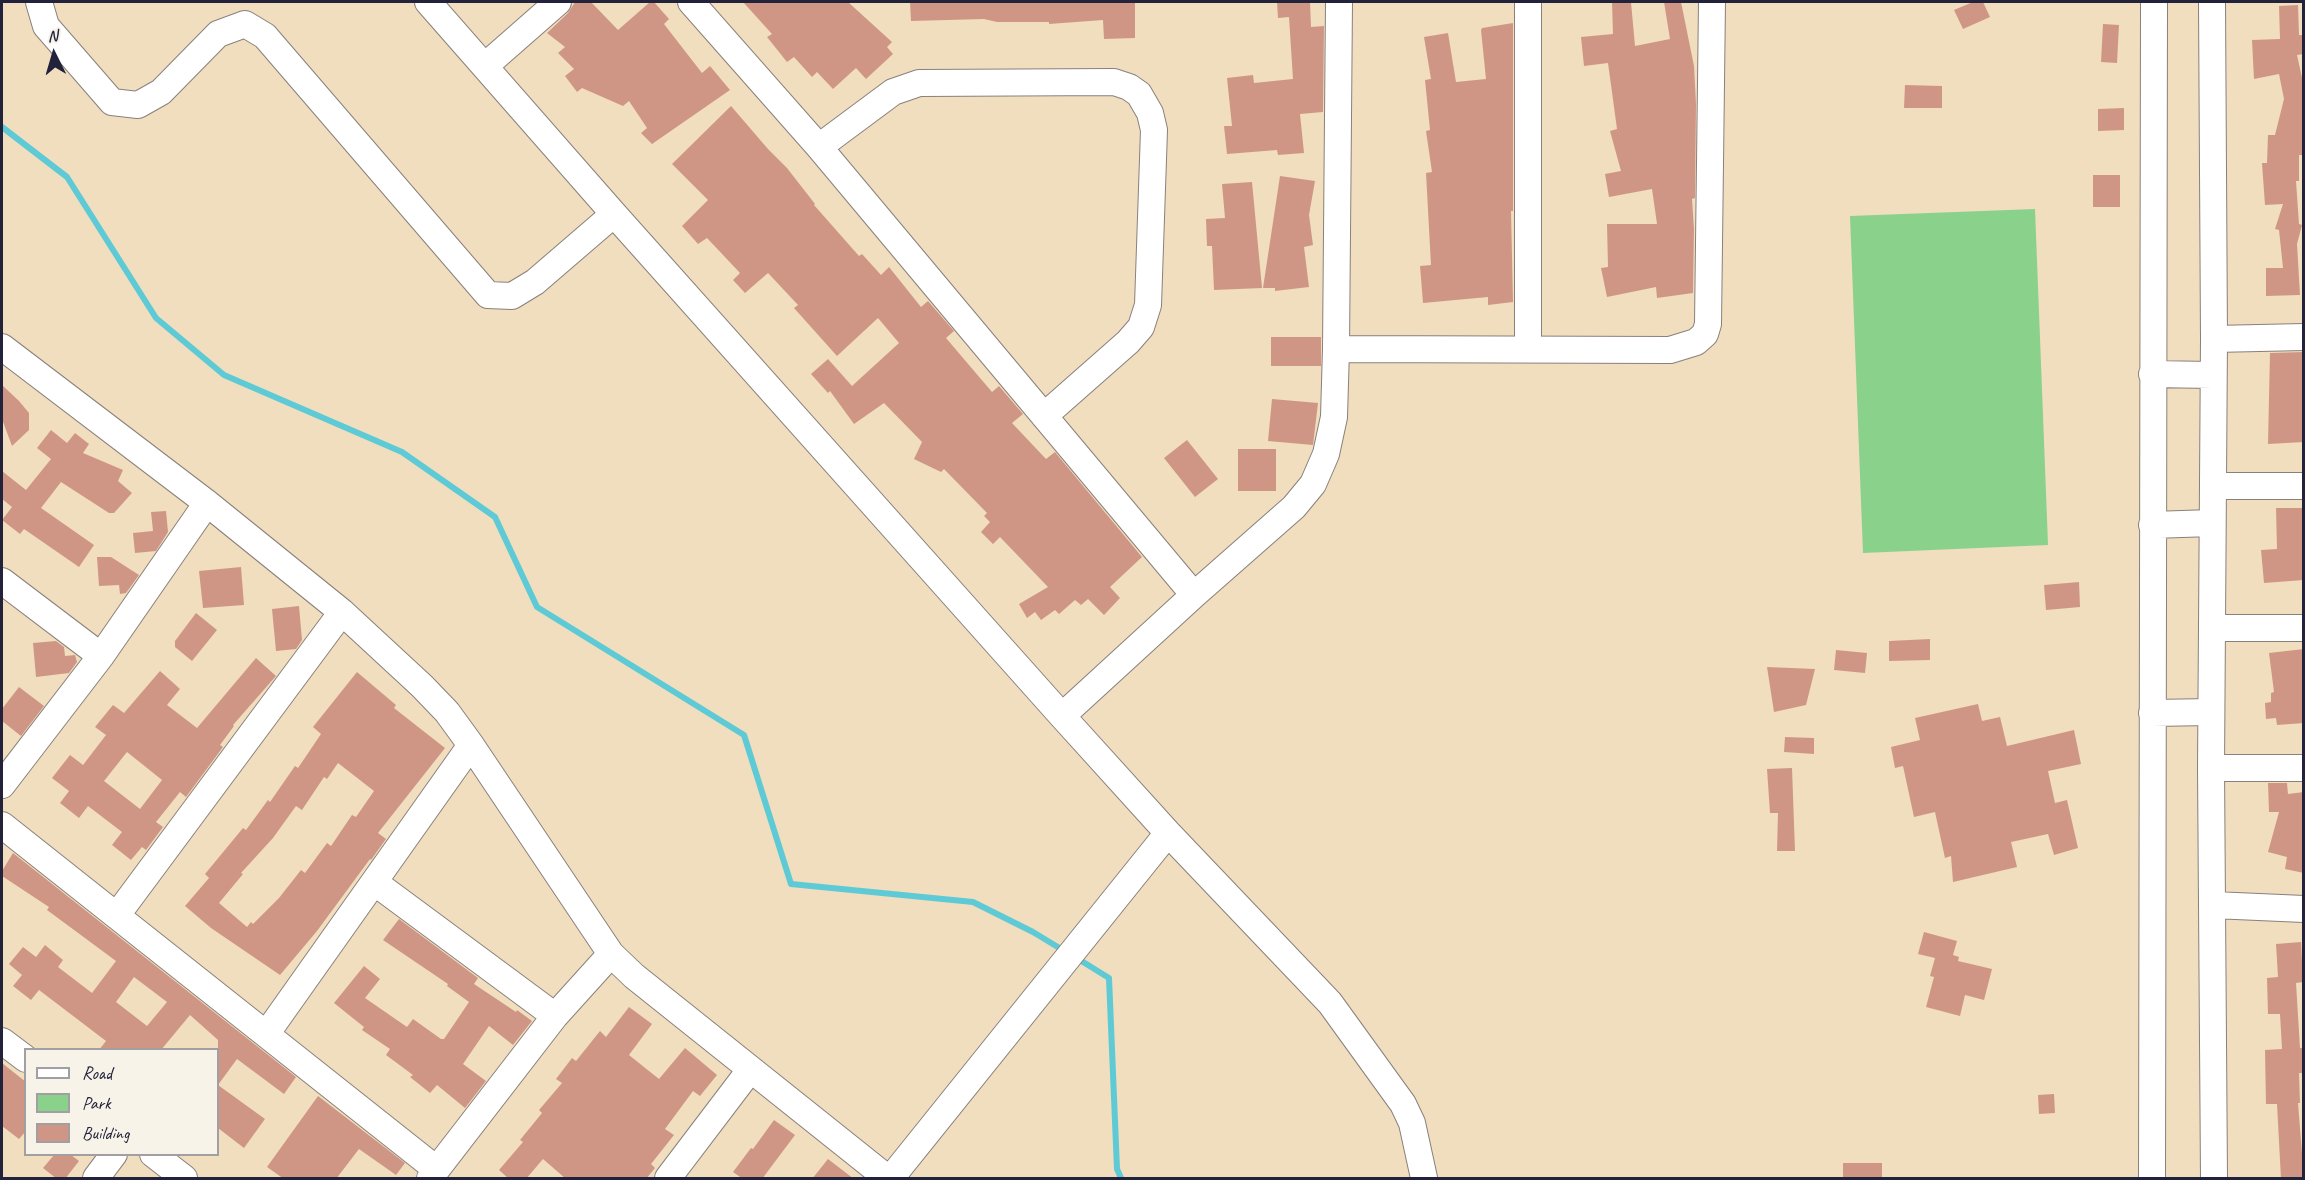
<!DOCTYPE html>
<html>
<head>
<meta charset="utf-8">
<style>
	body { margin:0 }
	#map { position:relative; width:2305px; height:1180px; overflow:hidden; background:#f0debe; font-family:Caveat,sans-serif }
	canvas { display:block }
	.frame { position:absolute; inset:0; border:3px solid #22223b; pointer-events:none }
	.legend { position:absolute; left:24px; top:1048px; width:195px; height:108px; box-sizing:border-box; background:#f7f3e8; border:2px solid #a29fa3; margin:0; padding:8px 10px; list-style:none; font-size:18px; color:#22223b }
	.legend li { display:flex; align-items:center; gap:12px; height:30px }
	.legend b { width:30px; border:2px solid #a29fa3 }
	.north { position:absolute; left:24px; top:24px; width:60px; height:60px; -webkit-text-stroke:4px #f7f3e8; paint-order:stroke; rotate:355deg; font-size:16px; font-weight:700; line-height:24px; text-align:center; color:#22223b }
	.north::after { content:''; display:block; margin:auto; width:21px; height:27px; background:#22223b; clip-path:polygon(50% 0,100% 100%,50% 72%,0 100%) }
</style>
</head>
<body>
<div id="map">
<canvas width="2305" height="1180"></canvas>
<div class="frame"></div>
<ul class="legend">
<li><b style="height:8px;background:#fff"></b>Road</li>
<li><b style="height:16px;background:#8ad18c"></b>Park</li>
<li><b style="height:16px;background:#d09685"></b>Building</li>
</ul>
<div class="north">N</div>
</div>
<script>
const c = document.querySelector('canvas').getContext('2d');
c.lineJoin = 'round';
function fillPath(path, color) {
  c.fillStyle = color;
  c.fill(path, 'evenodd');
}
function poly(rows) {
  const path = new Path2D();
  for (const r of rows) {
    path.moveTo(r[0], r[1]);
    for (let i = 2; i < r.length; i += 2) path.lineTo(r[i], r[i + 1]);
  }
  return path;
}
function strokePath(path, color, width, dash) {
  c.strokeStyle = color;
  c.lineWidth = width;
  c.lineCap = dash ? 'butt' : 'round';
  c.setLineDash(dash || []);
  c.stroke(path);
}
fillPath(poly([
	[2035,209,2048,545,1863,553,1850,216]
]), '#8ad18c');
strokePath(poly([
	[2,127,67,177,156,318,224,375,402,452,495,517,537,607,744,735,791,884,973,902,1033,932,1066,952],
	[1075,957,1109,978,1117,1169,1121,1178]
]), '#5ecad5', 6);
fillPath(poly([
	[575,2,591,2,618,30,650,2,654,2,669,19,664,24,702,73,710,66,730,90,652,144,641,133,647,128,629,101,623,106,582,88,577,92,565,76,574,69,558,53,565,47,547,33,568,13],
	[743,2,848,2,892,42,887,47,893,54,866,79,856,68,833,89,817,72,812,77,794,57,787,62,767,37,772,34],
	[910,2,979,2,980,3,1135,2,1135,38,1104,39,1103,20,1049,24,1049,22,997,22,984,19,911,21],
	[1277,2,1310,2,1311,27,1324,26,1323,112,1300,114,1304,153,1278,155,1277,150,1227,154,1224,126,1232,126,1227,78,1253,75,1254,83,1293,79,1289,17,1278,18],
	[1612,2,1631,2,1635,46,1670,39,1664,2,1681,2,1694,66,1696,104,1695,198,1692,199,1694,229,1693,293,1657,298,1656,287,1607,297,1601,268,1608,267,1607,224,1657,224,1652,189,1609,197,1605,174,1621,171,1610,131,1617,129,1608,63,1584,66,1581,37,1613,34],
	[1973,2,1983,2,1990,17,1963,29,1954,10],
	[2298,5,2299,35,2304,35,2304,54,2297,55,2304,87,2302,155,2299,155,2299,181,2296,181,2299,224,2302,225,2297,244,2300,295,2266,296,2266,268,2283,268,2279,230,2275,229,2283,204,2265,205,2262,163,2267,163,2268,135,2275,135,2284,99,2279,74,2254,79,2252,40,2280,39,2279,6],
	[1513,23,1513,211,1511,211,1513,302,1488,305,1488,297,1423,303,1420,266,1431,265,1426,173,1432,172,1426,131,1430,130,1425,80,1431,79,1424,37,1448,33,1456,82,1486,79,1481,30,1482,28],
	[2103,24,2119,25,2117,63,2101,62],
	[1905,85,1942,86,1942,108,1904,108],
	[731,106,768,149,787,168,815,204,814,205,859,256,862,254,881,275,889,267,921,307,928,301,954,331,946,338,992,392,999,386,1023,414,1012,423,1046,459,1055,452,1142,557,1110,587,1120,598,1104,615,1088,599,1081,605,1075,600,1059,614,1055,610,1041,620,1035,612,1027,618,1019,604,1048,587,1000,537,993,544,981,532,990,522,984,516,987,513,944,469,941,472,914,459,922,442,884,403,854,424,830,391,828,393,811,374,828,359,852,386,899,343,878,318,837,356,794,308,798,305,768,273,745,293,733,280,740,273,707,238,698,244,682,226,708,200,672,164],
	[2124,108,2124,130,2098,131,2098,109],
	[2093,175,2120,175,2120,207,2093,207],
	[1280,176,1315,181,1309,215,1313,245,1304,247,1309,287,1275,291,1275,288,1263,288],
	[1252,182,1262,288,1214,290,1212,246,1207,246,1206,219,1225,218,1222,184],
	[1271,337,1321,337,1321,366,1271,366],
	[2304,352,2304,442,2268,444,2270,353],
	[2,385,19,401,29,413,29,430,12,446,2,419],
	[1272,399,1318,403,1313,445,1268,441],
	[51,430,67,443,75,433,89,444,83,453,123,470,118,481,132,493,114,513,109,513,61,482,41,508,94,545,79,567,24,529,20,534,2,520,12,507,2,499,2,471,26,490,51,459,37,448],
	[1187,440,1218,479,1195,497,1164,458],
	[1238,449,1276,449,1276,491,1238,491],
	[2276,508,2304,508,2304,580,2264,583,2261,550,2277,549],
	[166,511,168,532,156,551,135,553,133,533,153,531,151,512],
	[97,557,111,557,139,575,126,593,120,594,119,585,99,586],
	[241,567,244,605,203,608,199,571],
	[2079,582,2080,607,2046,610,2044,585],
	[299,606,302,640,296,649,276,651,272,609],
	[196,613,217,630,192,661,175,647,175,641],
	[1930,639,1930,660,1889,661,1889,641],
	[56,641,64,647,65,656,75,655,77,662,69,673,36,677,33,643],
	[2304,649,2304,723,2277,725,2276,718,2266,719,2265,703,2271,702,2271,693,2274,692,2269,653],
	[1836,650,1867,653,1865,673,1834,670],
	[256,658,276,676,233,725,234,726,220,745,223,747,186,797,180,792,156,822,163,827,146,850,142,847,131,860,112,845,122,832,88,806,79,818,60,803,69,791,52,778,70,755,83,765,106,735,95,727,113,705,124,713,160,671,180,689,167,705,197,728],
	[127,752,162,780,140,809,104,781],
	[1767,667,1815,669,1806,705,1774,712],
	[357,672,396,705,394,708,445,748,378,833,386,839,371,860,370,859,317,931,280,975,211,928,185,906,209,878,205,874,243,828,246,830,268,800,270,802,295,766,298,768,321,734,313,727],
	[338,763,374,791,356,817,352,815,331,846,327,843,305,873,301,870,279,898,253,924,251,922,247,927,219,903,243,874,241,873,273,838,296,806,302,810,324,777,327,779],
	[19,687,44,706,21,736,2,721,2,709],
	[1978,704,1982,721,2000,717,2007,746,2074,730,2081,764,2048,771,2055,803,2067,800,2078,848,2054,855,2048,834,2011,842,2017,867,1953,882,1951,856,1945,858,1935,812,1914,817,1903,766,1895,768,1891,747,1920,740,1915,718],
	[1785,737,1814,738,1814,754,1784,752],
	[1792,768,1795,851,1777,851,1778,813,1770,813,1767,769],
	[2268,783,2287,783,2288,794,2304,792,2304,873,2285,869,2287,857,2268,852,2279,812,2269,812],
	[13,853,296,1077,284,1094,237,1059,218,1085,265,1119,244,1148,218,1128,218,1040,190,1015,161,1050,99,1050,106,1041,39,990,31,1000,13,986,22,975,9,964,23,947,36,957,45,945,63,960,58,967,92,993,116,961,47,910,49,907,2,876,2,871],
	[134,977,167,1002,147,1026,116,1002],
	[399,919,478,978,474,984,516,1012,517,1010,532,1021,513,1045,489,1026,463,1064,486,1081,465,1108,437,1085,430,1093,410,1077,413,1075,386,1055,390,1049,362,1030,364,1027,334,1003,364,966,380,979,365,998,407,1027,413,1019,441,1039,444,1039,469,1002,447,986,448,984,383,940],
	[1924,932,1957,941,1953,955,1959,957,1958,961,1992,969,1984,1000,1965,995,1960,1016,1926,1007,1934,977,1930,976,1935,958,1918,954],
	[2301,942,2303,982,2296,983,2300,1048,2304,1048,2304,1073,2299,1073,2300,1103,2298,1103,2304,1179,2281,1179,2277,1104,2266,1104,2265,1050,2282,1049,2280,1014,2268,1014,2267,978,2278,977,2276,944],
	[629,1007,652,1024,629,1055,659,1079,685,1048,717,1075,700,1096,693,1091,665,1129,674,1135,651,1164,655,1168,646,1179,566,1179,543,1159,526,1179,509,1179,499,1170,523,1142,520,1140,542,1113,539,1110,562,1083,556,1079,572,1058,576,1061,600,1031,606,1037],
	[2,1063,26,1082,26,1131,19,1139,2,1126],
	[2054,1094,2055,1113,2039,1114,2038,1095],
	[318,1096,405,1163,396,1175,359,1149,336,1179,284,1179,267,1167],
	[774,1120,795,1135,762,1179,743,1179,733,1172,751,1148,753,1149],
	[54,1155,71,1155,79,1161,65,1179,57,1179,43,1168],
	[828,1159,854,1179,812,1179],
	[1843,1163,1882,1163,1882,1179,1843,1179]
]), '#d09685');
const minor = poly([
	[39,2,46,26,112,102,138,105,161,92,218,34,245,24,265,36,488,295,512,296,535,282,614,214],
	[428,2,614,214,1062,716,1168,833,1330,1003,1403,1104,1412,1123,1424,1178],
	[691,2,819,147,1194,595],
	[2212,2,2214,339,2211,768,2214,1178],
	[485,66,558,2],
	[819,147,893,92,919,83,1114,82,1129,87,1139,94,1150,113,1154,130,1148,305,1141,327,1128,342,1044,416],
	[2214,339,2304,337],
	[2,347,207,503,342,612,422,686,447,712,471,745,611,954,634,976,887,1178],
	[1336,349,1670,350,1696,342,1705,334,1708,324,1712,2],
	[1528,349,1528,2],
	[2152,374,2212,375],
	[2213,486,2304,486],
	[2152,525,2212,523],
	[2,581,101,656],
	[2212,628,2304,628],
	[2152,713,2211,712],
	[1062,716,1194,595,1294,507,1313,484,1326,454,1334,417,1336,349,1339,2],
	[2211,768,2304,768],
	[2,785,101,656,207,503],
	[2,825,436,1169],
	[374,882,555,1016],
	[2213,905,2304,909],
	[117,915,342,612],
	[267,1033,471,745],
	[2,1041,26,1059],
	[153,1154,184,1178],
	[96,1178,114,1154],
	[430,1178,555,1016,611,954],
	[668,1178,750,1070],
	[891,1178,1168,833],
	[2152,1178,2154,2]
]);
strokePath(minor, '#89807c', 28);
strokePath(minor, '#fff', 26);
</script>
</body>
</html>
